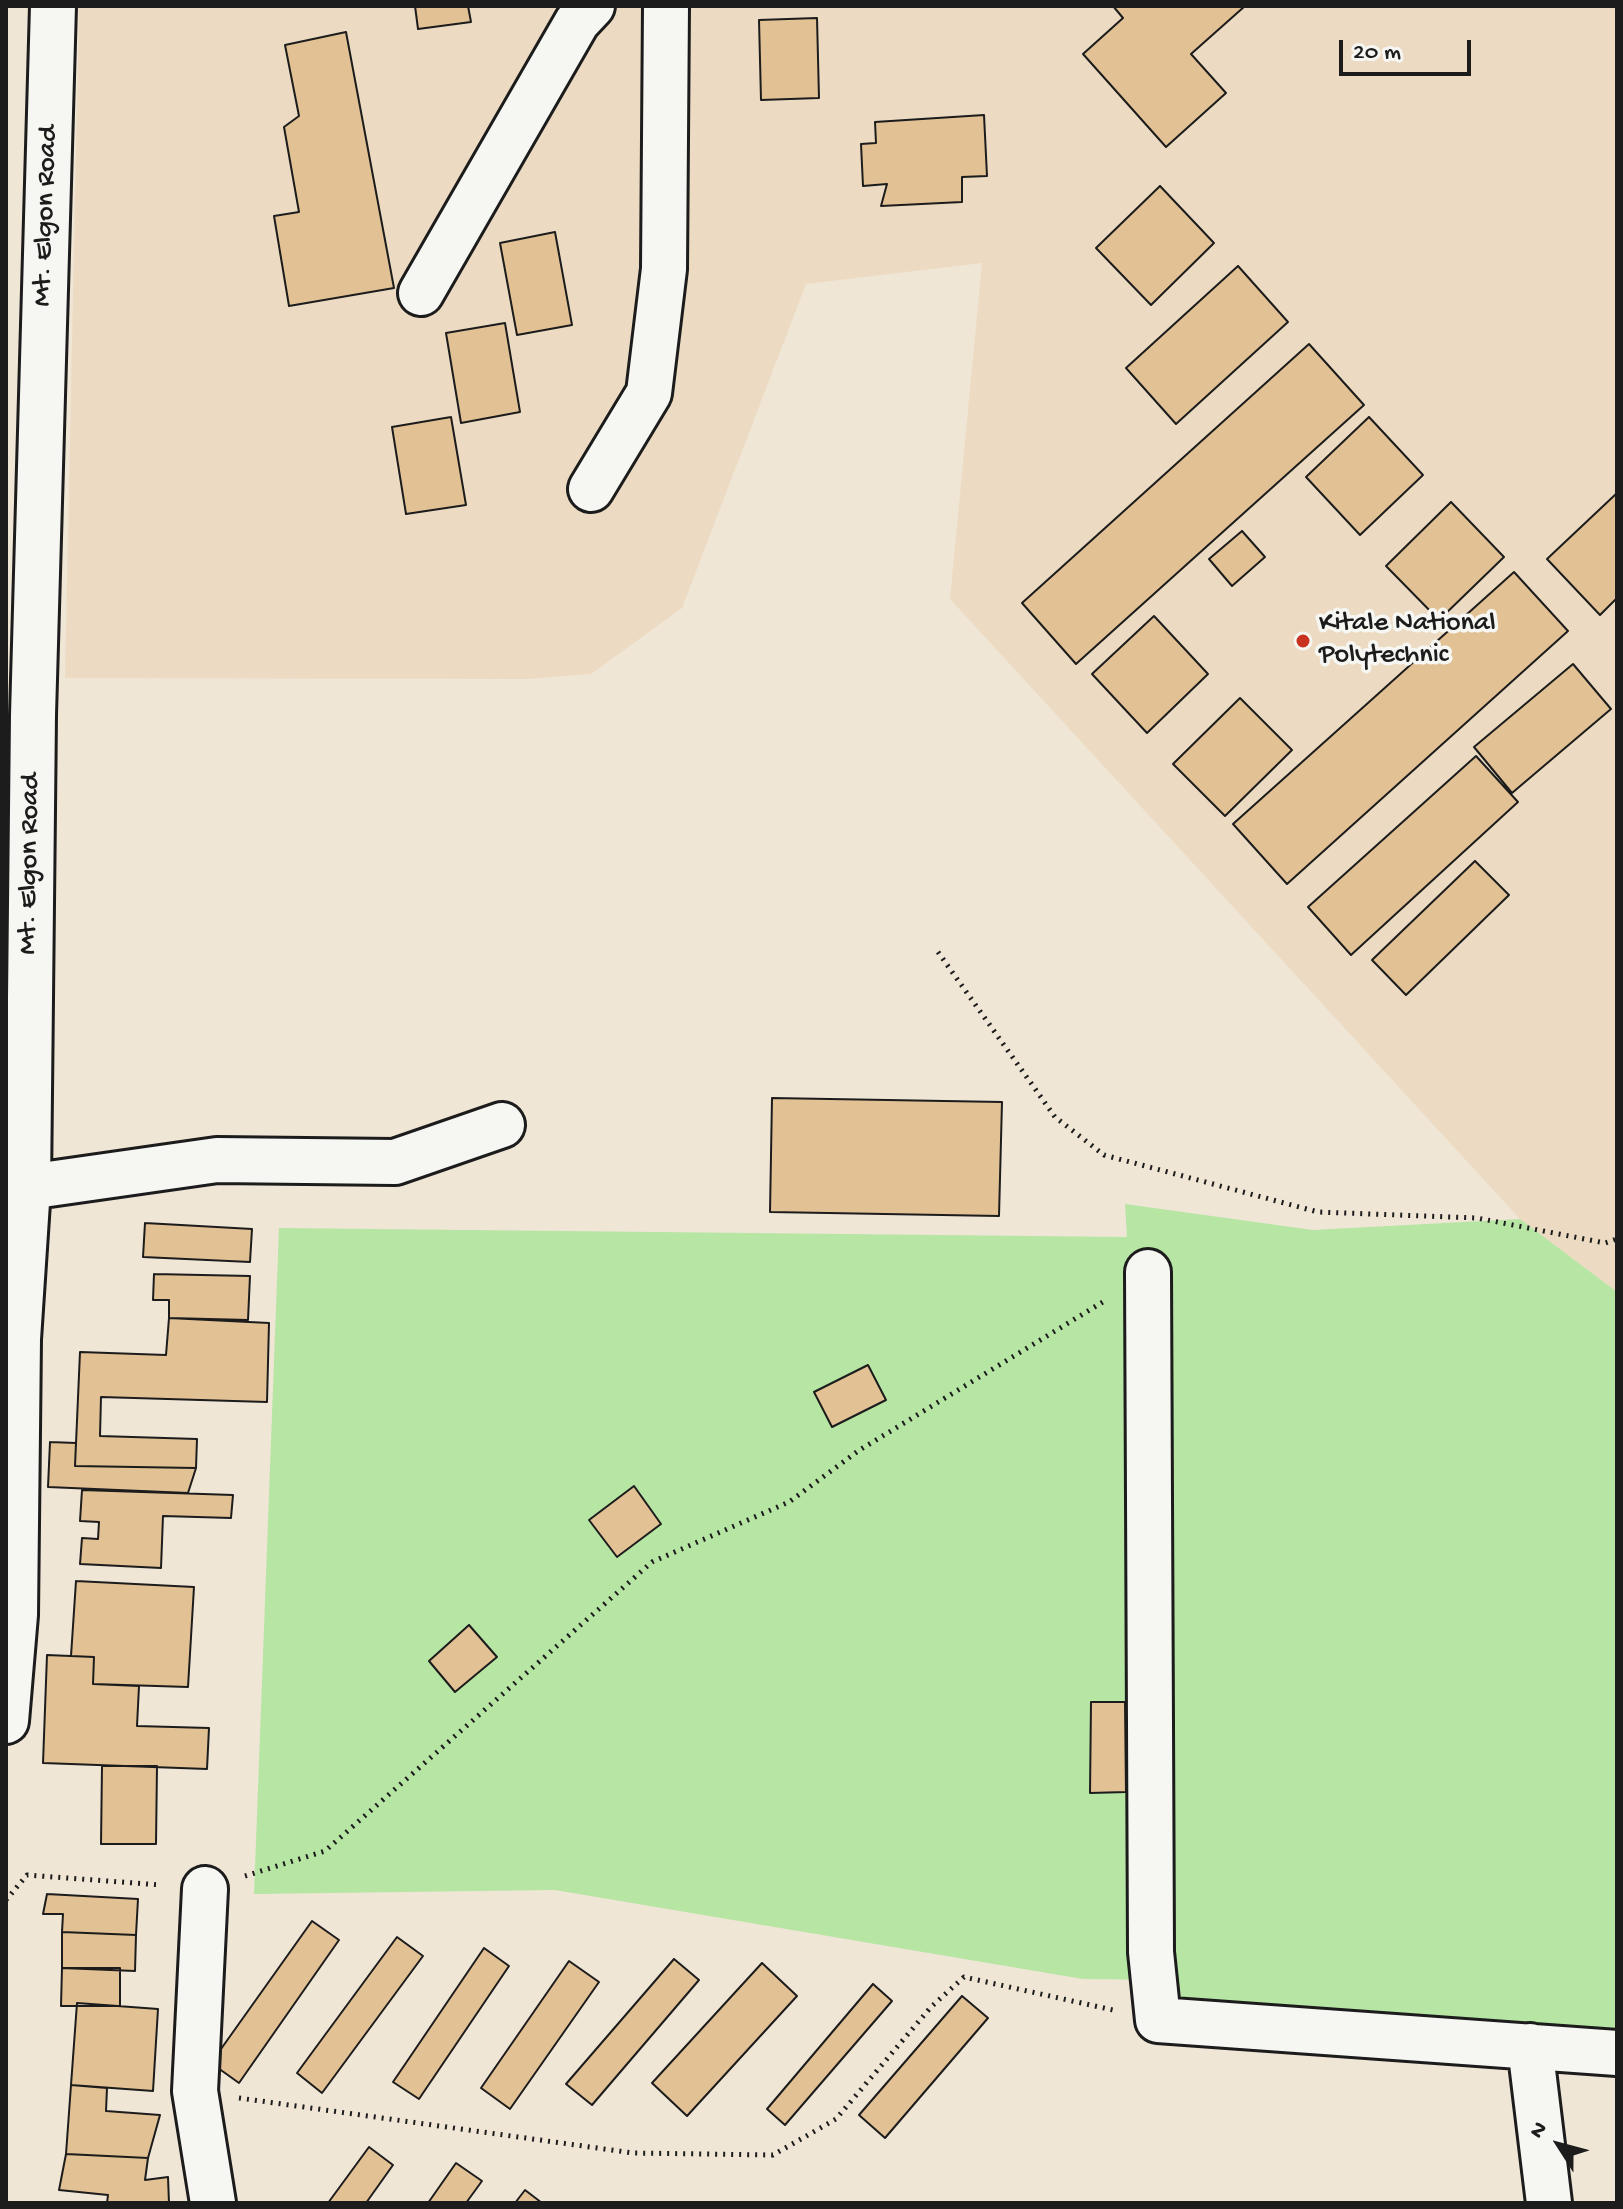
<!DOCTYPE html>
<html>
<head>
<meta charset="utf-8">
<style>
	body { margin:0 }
	#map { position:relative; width:1623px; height:2209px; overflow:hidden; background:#f0e6d6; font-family:"Gochi Hand",sans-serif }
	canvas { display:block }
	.frame { position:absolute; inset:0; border:8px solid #1c1c1c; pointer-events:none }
	.north { position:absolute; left:1519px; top:2105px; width:80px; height:80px; -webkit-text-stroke:6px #f6f6f2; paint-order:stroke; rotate:306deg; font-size:22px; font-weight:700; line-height:32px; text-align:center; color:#1c1c1c }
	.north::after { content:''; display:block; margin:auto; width:28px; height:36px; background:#1c1c1c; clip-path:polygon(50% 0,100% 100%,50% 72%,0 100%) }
	.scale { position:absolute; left:1339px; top:40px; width:132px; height:36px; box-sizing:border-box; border:4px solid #1c1c1c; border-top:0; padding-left:10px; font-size:24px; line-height:28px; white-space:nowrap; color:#1c1c1c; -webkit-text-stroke:6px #f6f6f2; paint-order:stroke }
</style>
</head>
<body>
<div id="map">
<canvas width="1623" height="2209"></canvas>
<div class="frame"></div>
<div class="north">N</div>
<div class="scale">20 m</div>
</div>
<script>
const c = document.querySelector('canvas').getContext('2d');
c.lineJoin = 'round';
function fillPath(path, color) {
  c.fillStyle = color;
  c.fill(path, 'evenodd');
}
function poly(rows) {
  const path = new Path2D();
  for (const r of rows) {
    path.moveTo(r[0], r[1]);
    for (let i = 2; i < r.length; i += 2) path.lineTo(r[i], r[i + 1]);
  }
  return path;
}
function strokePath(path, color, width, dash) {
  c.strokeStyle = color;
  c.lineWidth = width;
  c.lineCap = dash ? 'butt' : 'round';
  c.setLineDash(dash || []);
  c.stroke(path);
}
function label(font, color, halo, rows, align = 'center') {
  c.font = font + ' "Gochi Hand",sans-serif';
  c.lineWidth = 7;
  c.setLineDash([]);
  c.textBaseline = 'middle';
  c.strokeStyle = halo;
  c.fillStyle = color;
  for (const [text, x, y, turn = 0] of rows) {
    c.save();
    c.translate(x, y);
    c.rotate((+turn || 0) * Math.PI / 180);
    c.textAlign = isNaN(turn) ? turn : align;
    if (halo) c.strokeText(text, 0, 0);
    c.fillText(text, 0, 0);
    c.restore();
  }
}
fillPath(poly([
	[79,6,1617,6,1617,1292,1520,1219,950,599,982,263,806,284,682,608,591,674,528,679,65,678]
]), '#ecdbc2');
fillPath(poly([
	[1125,1204,1313,1230,1520,1219,1617,1292,1617,2034,1172,2000,1170,1980,1083,1979,555,1890,254,1894,279,1228,1127,1237]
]), '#b6e5a4');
const building = poly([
	[415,6,468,6,471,22,418,29,415,6],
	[1113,6,1245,6,1191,54,1226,93,1166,147,1083,54,1123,18,1113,6],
	[817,18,819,98,761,100,759,20,817,18],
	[346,32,394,288,289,306,274,216,299,212,284,127,299,116,285,45,346,32],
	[984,115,987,176,962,177,962,202,881,206,887,184,863,186,861,144,876,143,875,122,984,115],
	[1160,186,1214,243,1151,305,1096,248,1160,186],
	[555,232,572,325,517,335,500,243,555,232],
	[1238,266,1288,322,1176,424,1126,368,1238,266],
	[505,323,520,412,461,423,446,333,505,323],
	[1309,344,1364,405,1076,664,1022,603,1309,344],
	[451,417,466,505,406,514,392,427,451,417],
	[1369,417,1423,475,1360,535,1306,477,1369,417],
	[1617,493,1617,598,1600,615,1547,559,1617,493],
	[1451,502,1504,557,1439,620,1386,566,1451,502],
	[1242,531,1265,557,1232,586,1209,559,1242,531],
	[1514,572,1568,631,1287,884,1233,824,1514,572],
	[1154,616,1208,674,1147,733,1092,674,1154,616],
	[1573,664,1611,709,1512,793,1474,747,1573,664],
	[1240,698,1292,750,1225,816,1173,764,1240,698],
	[1476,756,1518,802,1351,955,1308,907,1476,756],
	[1475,861,1509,895,1406,995,1372,960,1475,861],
	[772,1098,1002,1102,999,1216,770,1212,772,1098],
	[145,1223,252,1229,250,1262,143,1257,145,1223],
	[154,1274,250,1276,248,1320,169,1318,169,1300,153,1300,154,1274],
	[169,1318,269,1323,267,1402,101,1397,100,1436,197,1439,196,1468,75,1466,80,1352,166,1355,169,1318],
	[868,1365,886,1400,832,1427,814,1392,868,1365],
	[50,1442,76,1443,75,1466,196,1468,188,1493,48,1487,50,1442],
	[634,1486,661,1524,617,1557,589,1520,634,1486],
	[82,1490,233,1495,231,1518,163,1516,161,1568,80,1564,82,1538,98,1539,99,1522,80,1521,82,1490],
	[76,1581,194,1587,188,1687,93,1684,94,1657,71,1656,76,1581],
	[469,1625,497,1657,455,1692,429,1661,469,1625],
	[47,1655,94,1657,93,1684,139,1686,137,1726,209,1728,207,1769,43,1763,47,1655],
	[1091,1702,1125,1702,1126,1792,1090,1793,1091,1702],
	[102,1766,157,1766,156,1844,101,1844,102,1766],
	[47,1894,138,1899,136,1935,62,1932,63,1914,43,1914,47,1894],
	[312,1921,339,1940,239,2083,211,2063,312,1921],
	[62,1932,136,1935,135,1971,62,1968,62,1932],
	[397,1937,423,1956,322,2093,297,2073,397,1937],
	[484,1948,509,1966,419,2099,393,2082,484,1948],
	[674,1959,699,1980,592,2105,566,2084,674,1959],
	[569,1961,599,1982,510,2109,481,2088,569,1961],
	[762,1963,797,1996,687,2116,652,2083,762,1963],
	[62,1968,120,1968,120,2006,61,2006,62,1968],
	[873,1984,892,2001,785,2125,767,2109,873,1984],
	[962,1996,988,2018,885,2138,859,2115,962,1996],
	[77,2003,158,2009,153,2091,71,2085,77,2003],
	[71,2085,107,2088,106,2111,160,2115,148,2158,66,2154,71,2085],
	[369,2147,393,2165,366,2203,328,2203,369,2147],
	[66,2154,148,2158,145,2180,168,2177,169,2203,107,2203,108,2195,59,2190,66,2154],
	[456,2163,482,2181,466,2203,428,2203,456,2163],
	[525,2190,542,2203,515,2203,525,2190]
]);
fillPath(building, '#e2c194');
strokePath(building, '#1c1c1c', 2);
const minor = poly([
	[421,293,577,22,592,6],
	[591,489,649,393,664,269,666,6],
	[28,1187,217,1160,395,1162,502,1125],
	[1148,1272,1151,1952,1158,2020,1617,2053],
	[6,1721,15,1615,18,1339,28,1187,33,715,53,6],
	[205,1889,195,2091,213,2203],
	[1530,2046,1549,2203]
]);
strokePath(minor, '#1c1c1c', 50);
strokePath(poly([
	[938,952,1055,1117,1104,1155,1318,1212,1477,1218,1605,1243,1617,1239],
	[245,1876,325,1851,652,1562,789,1502,858,1451,1106,1300],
	[6,1900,27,1875,161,1885],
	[239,2098,633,2153,773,2155,836,2119,931,2007,964,1977,1113,2010]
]), '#1c1c1c', 5, [2, 6]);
strokePath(minor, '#f6f6f2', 44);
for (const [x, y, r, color] of [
	[1303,641,8,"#c8321e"]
]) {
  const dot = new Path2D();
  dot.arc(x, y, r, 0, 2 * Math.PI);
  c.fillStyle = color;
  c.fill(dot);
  strokePath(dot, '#f6f6f2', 3);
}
label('28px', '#1c1c1c', '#f6f6f2', [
	["Mt. Elgon Road",47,216,-88],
	["Mt. Elgon Road",31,864,-89]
]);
label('28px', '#1c1c1c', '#f6f6f2', [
	["Kitale National",1319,625],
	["Polytechnic",1319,657]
], 'left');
</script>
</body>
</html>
